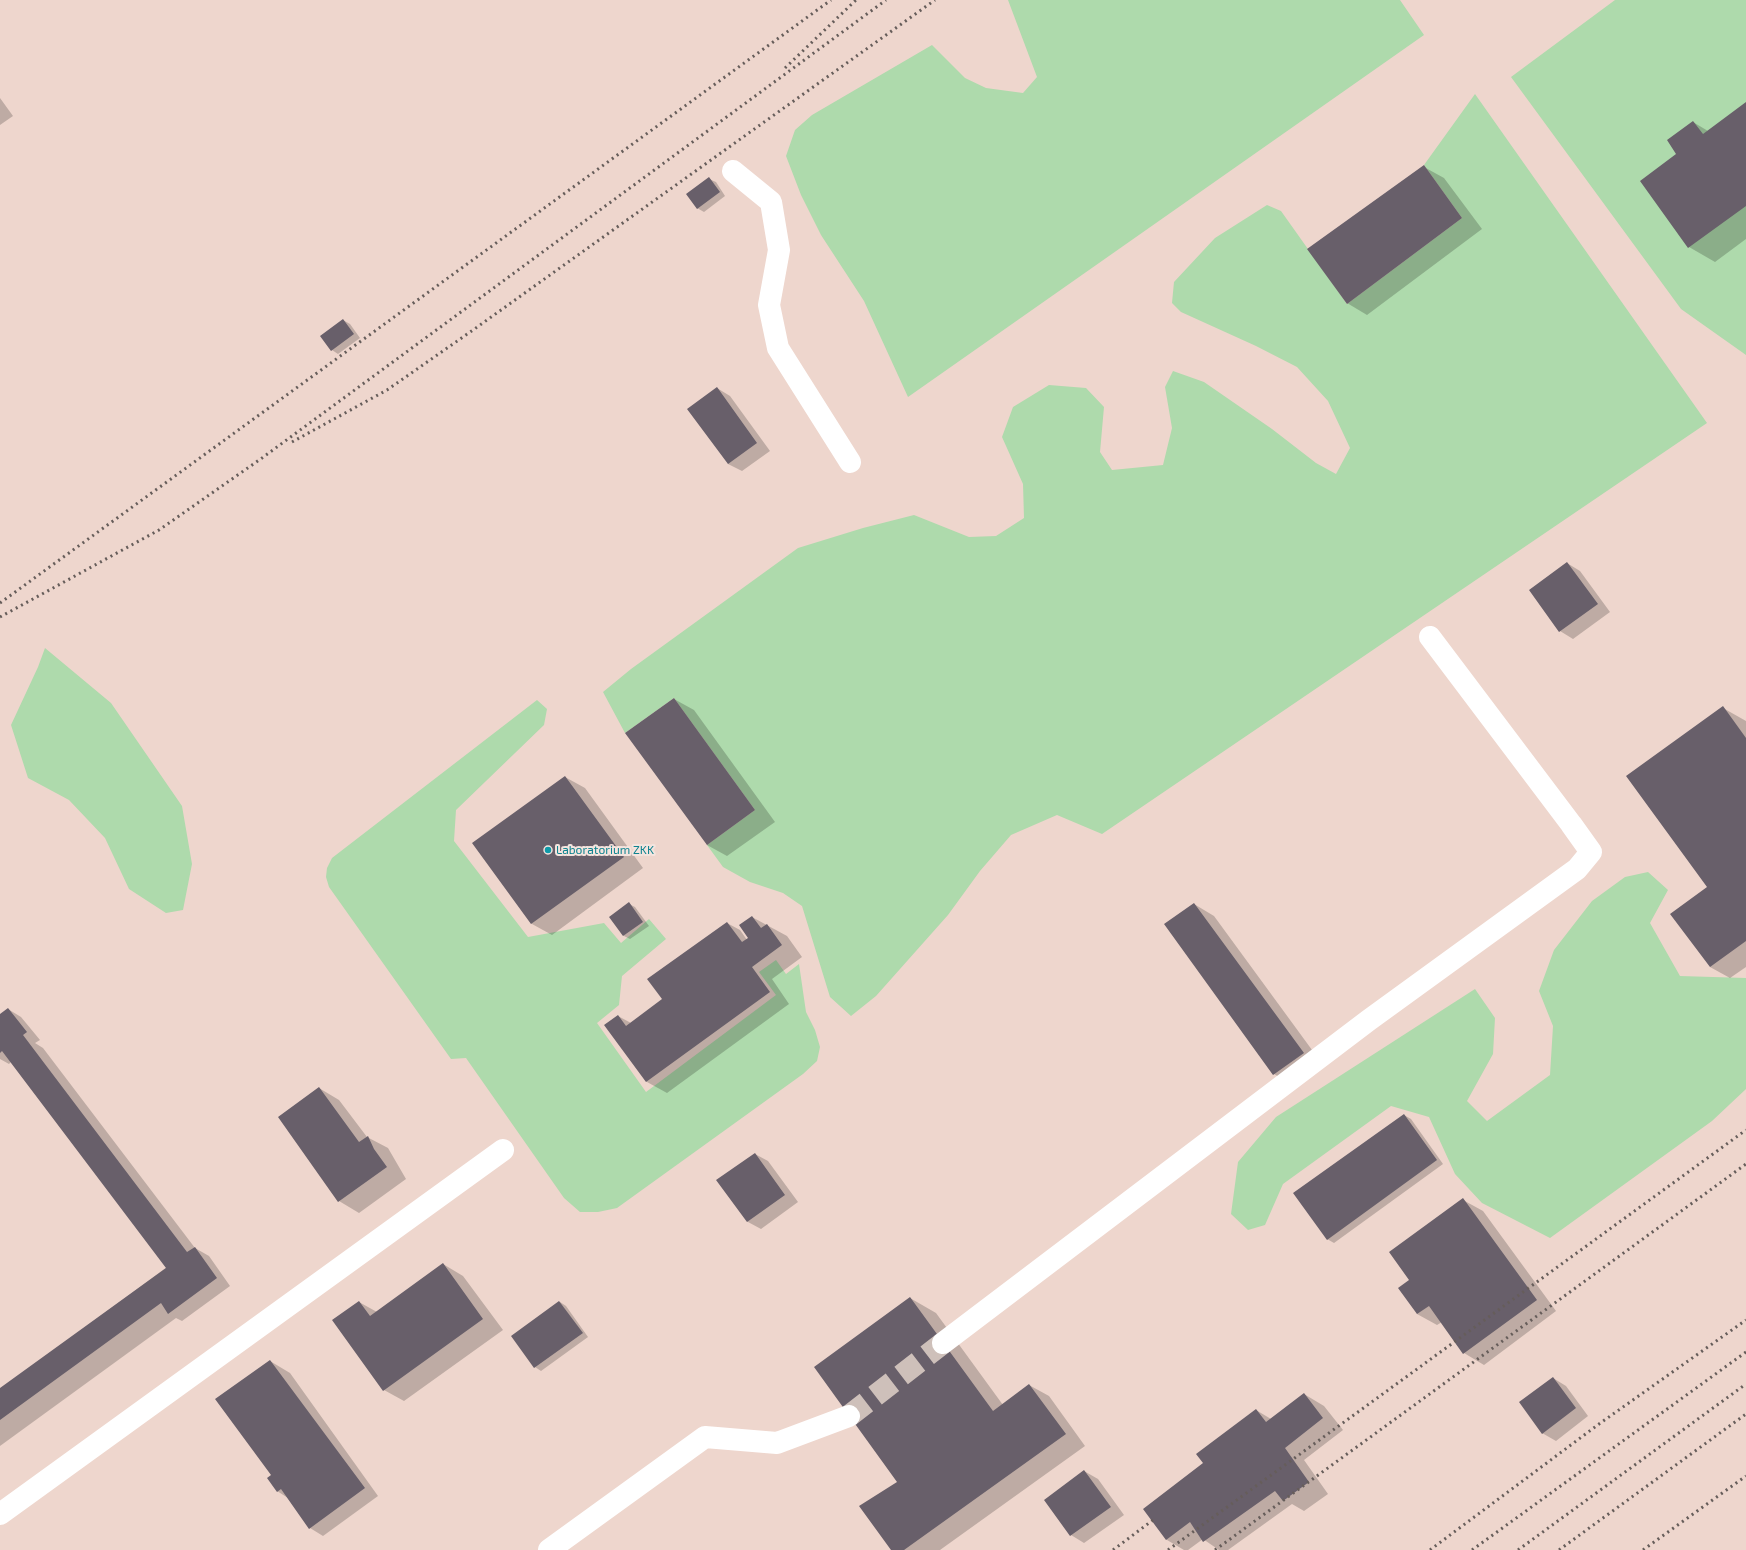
<!DOCTYPE html>
<html>
<head>
<meta charset="utf-8">
<style>
	body { margin:0 }
	canvas { display:block; background:#f4e4de }
</style>
</head>
<body>
<canvas width="1746" height="1550"></canvas>
<script>
const c = document.querySelector('canvas').getContext('2d');
c.lineJoin = 'round';
function fillPath(path, color) {
  c.fillStyle = color;
  c.fill(path, 'evenodd');
}
function poly(rows) {
  const path = new Path2D();
  for (const r of rows) {
    path.moveTo(r[0], r[1]);
    for (let i = 2; i < r.length; i += 2) path.lineTo(r[i], r[i + 1]);
  }
  return path;
}
function strokePath(path, color, width, dash) {
  c.strokeStyle = color;
  c.lineWidth = width;
  c.lineCap = dash ? 'butt' : 'round';
  c.setLineDash(dash || []);
  c.stroke(path);
}
function label(font, color, halo, rows, align = 'center') {
  c.font = font + ' "Exo 2",sans-serif';
  c.lineWidth = 4;
  c.setLineDash([]);
  c.textBaseline = 'middle';
  c.strokeStyle = halo;
  c.fillStyle = color;
  for (const [text, x, y, turn = 0] of rows) {
    c.save();
    c.translate(x, y);
    c.rotate((+turn || 0) * Math.PI / 180);
    c.textAlign = isNaN(turn) ? turn : align;
    if (halo) c.strokeText(text, 0, 0);
    c.fillText(text, 0, 0);
    c.restore();
  }
}
fillPath(poly([
	[0,0,1746,0,1746,1550,0,1550]
]), '#eed6cd');
fillPath(poly([
	[1008,0,1400,0,1424,35,908,397,864,301,821,235,801,195,786,156,795,130,812,115,932,45,965,78,986,88,1023,93,1037,77],
	[1615,0,1746,0,1746,355,1681,309,1511,77],
	[1475,94,1707,423,1102,834,1057,815,1011,835,980,871,948,915,876,996,851,1016,830,997,802,906,783,893,750,882,723,867,707,845,755,810,674,698,625,733,603,692,631,669,798,548,863,528,914,515,969,537,996,536,1024,518,1023,484,1002,437,1013,407,1049,385,1086,388,1104,407,1100,452,1112,470,1163,465,1172,428,1165,387,1173,371,1204,382,1272,429,1316,463,1336,474,1350,448,1328,401,1297,367,1256,346,1181,312,1172,303,1174,282,1215,238,1267,205,1281,211,1347,304,1462,218,1424,165],
	[45,648,111,703,182,806,192,864,183,910,166,913,129,889,105,838,69,800,28,778,11,725,38,667],
	[537,700,547,709,544,725,456,810,454,841,528,937,604,923,621,943,649,919,666,939,622,976,619,1005,597,1023,646,1092,776,995,759,972,776,960,786,974,799,964,806,1012,815,1030,820,1047,817,1061,803,1074,617,1208,598,1212,580,1212,564,1198,466,1058,451,1059,329,887,326,877,327,868,332,858],
	[1648,872,1668,890,1650,923,1680,976,1746,978,1746,1089,1712,1121,1550,1238,1482,1203,1455,1174,1429,1117,1391,1106,1283,1184,1265,1225,1248,1230,1231,1214,1238,1162,1276,1117,1475,989,1495,1018,1493,1054,1467,1101,1487,1121,1550,1075,1553,1026,1539,991,1554,950,1592,901,1625,877]
]), '#aedaac');
fillPath(poly([
	[0,98,13,116,0,125],
	[1746,104,1746,239,1715,262,1689,247,1678,154,1693,122,1708,131],
	[1424,167,1444,178,1482,229,1367,315,1347,303],
	[709,179,716,182,725,196,704,212,697,208],
	[343,320,350,324,360,338,338,354,332,350],
	[717,388,730,396,770,451,742,471,728,464],
	[1567,563,1580,571,1610,612,1573,639,1560,631],
	[674,699,694,710,775,822,727,856,707,845],
	[1723,708,1746,721,1746,967,1730,978,1710,967],
	[565,777,585,788,643,868,552,935,532,924,474,843],
	[629,904,635,907,649,926,630,939,624,936],
	[1194,904,1214,916,1323,1065,1294,1086,1274,1074],
	[752,917,787,936,802,957,772,979,789,1004,667,1093,647,1082,606,1025,618,1016,631,1023,664,1000,727,923,740,930,747,940,749,938],
	[8,1009,21,1017,40,1040,35,1043,43,1048,195,1248,209,1256,230,1286,182,1321,176,1318,0,1446,0,1390,167,1267,11,1062,9,1064,0,1059,0,1016],
	[319,1088,339,1100,367,1137,388,1148,406,1179,359,1213,339,1201,279,1117],
	[1404,1115,1411,1119,1443,1164,1334,1243,1327,1239],
	[755,1154,768,1161,798,1202,761,1229,748,1222,718,1180],
	[1463,1200,1483,1211,1556,1311,1484,1365,1464,1353,1442,1322,1437,1325,1417,1314,1410,1280],
	[443,1264,463,1276,503,1330,404,1401,384,1390,359,1302,377,1312],
	[910,1298,936,1313,1003,1405,1029,1385,1049,1396,1085,1446,940,1550,892,1550,899,1482],
	[560,1302,566,1306,588,1337,541,1371,535,1367],
	[270,1361,290,1373,378,1496,323,1536,310,1528,288,1498,277,1491,272,1475],
	[1553,1378,1566,1386,1588,1416,1556,1441,1542,1433],
	[1304,1394,1324,1406,1343,1430,1304,1460,1328,1494,1304,1511,1292,1504,1228,1550,1219,1550,1203,1539,1188,1550,1184,1550,1167,1540,1145,1510,1205,1463,1256,1410,1271,1419],
	[1084,1471,1098,1479,1124,1515,1084,1543,1071,1535,1045,1500]
]), '#0003');
fillPath(poly([
	[1746,102,1746,206,1688,248,1640,181,1676,154,1667,140,1693,121,1703,134],
	[1424,165,1462,218,1347,304,1307,249],
	[709,177,720,192,697,209,686,194],
	[343,319,354,334,331,351,320,336],
	[717,387,757,443,728,464,687,409],
	[1567,562,1598,604,1559,632,1529,590],
	[674,698,755,810,707,845,625,733],
	[1723,706,1746,738,1746,941,1710,967,1670,914,1707,887,1626,776],
	[565,776,624,857,531,924,472,843],
	[629,902,643,922,623,936,609,917],
	[1194,903,1304,1053,1273,1075,1164,924],
	[752,916,761,928,767,924,782,945,752,967,770,992,646,1082,604,1025,618,1015,626,1026,662,999,647,979,727,922,742,942,748,938,739,925],
	[8,1008,27,1032,23,1035,187,1252,195,1247,217,1278,168,1314,161,1303,0,1420,0,1388,166,1268,2,1051,0,1053,0,1014],
	[319,1087,359,1142,368,1136,374,1149,387,1167,338,1202,278,1117],
	[1404,1114,1437,1160,1327,1240,1293,1193],
	[755,1153,785,1195,747,1222,716,1180],
	[1463,1198,1537,1300,1463,1354,1429,1306,1417,1314,1398,1288,1409,1280,1389,1252],
	[443,1263,483,1319,383,1391,332,1320,359,1301,370,1316],
	[910,1297,993,1411,1029,1384,1066,1434,904,1550,891,1550,859,1506,897,1482,814,1367],
	[559,1301,583,1333,534,1368,511,1336],
	[270,1360,365,1488,309,1529,281,1489,277,1492,267,1478,271,1475,215,1399],
	[1553,1377,1576,1408,1542,1434,1519,1402],
	[1304,1393,1323,1418,1285,1448,1309,1482,1283,1501,1275,1491,1203,1542,1190,1522,1166,1540,1143,1509,1203,1463,1196,1454,1256,1409,1266,1422],
	[1084,1470,1111,1507,1070,1536,1044,1500]
]), '#685f6a');
strokePath(poly([
	[849,1416,943,1343]
]), '#cec0ba', 22, [22, 11]);
strokePath(poly([
	[733,171,771,202,779,250,769,305,778,348,850,462],
	[943,1343,1369,1020,1577,869,1591,852,1571,824,1430,637],
	[0,1514,503,1150],
	[549,1550,705,1437,777,1443,849,1416]
]), '#fff', 22);
strokePath(poly([
	[785,68,856,0],
	[292,442,387,390,473,330,935,0],
	[0,603,831,0],
	[0,617,159,530,262,458,886,0],
	[1113,1550,1153,1520],
	[1168,1550,1746,1130],
	[1215,1550,1746,1164],
	[1430,1550,1599,1424,1746,1320],
	[1472,1550,1746,1352],
	[1518,1550,1746,1384],
	[1559,1550,1746,1414],
	[1643,1550,1746,1476]
]), '#665d5a', 3, [2, 4]);
for (const [x, y, r, color] of [
	[548,850,4,"#0f9aa8"]
]) {
  const dot = new Path2D();
  dot.arc(x, y, r, 0, 2 * Math.PI);
  c.fillStyle = color;
  c.fill(dot);
  strokePath(dot, '#f4e4de', 1.5);
}
label('12px', '#0d838f', '#f4e4de', [
	["Laboratorium ZKK",556,850]
], 'left');
</script>
</body>
</html>
